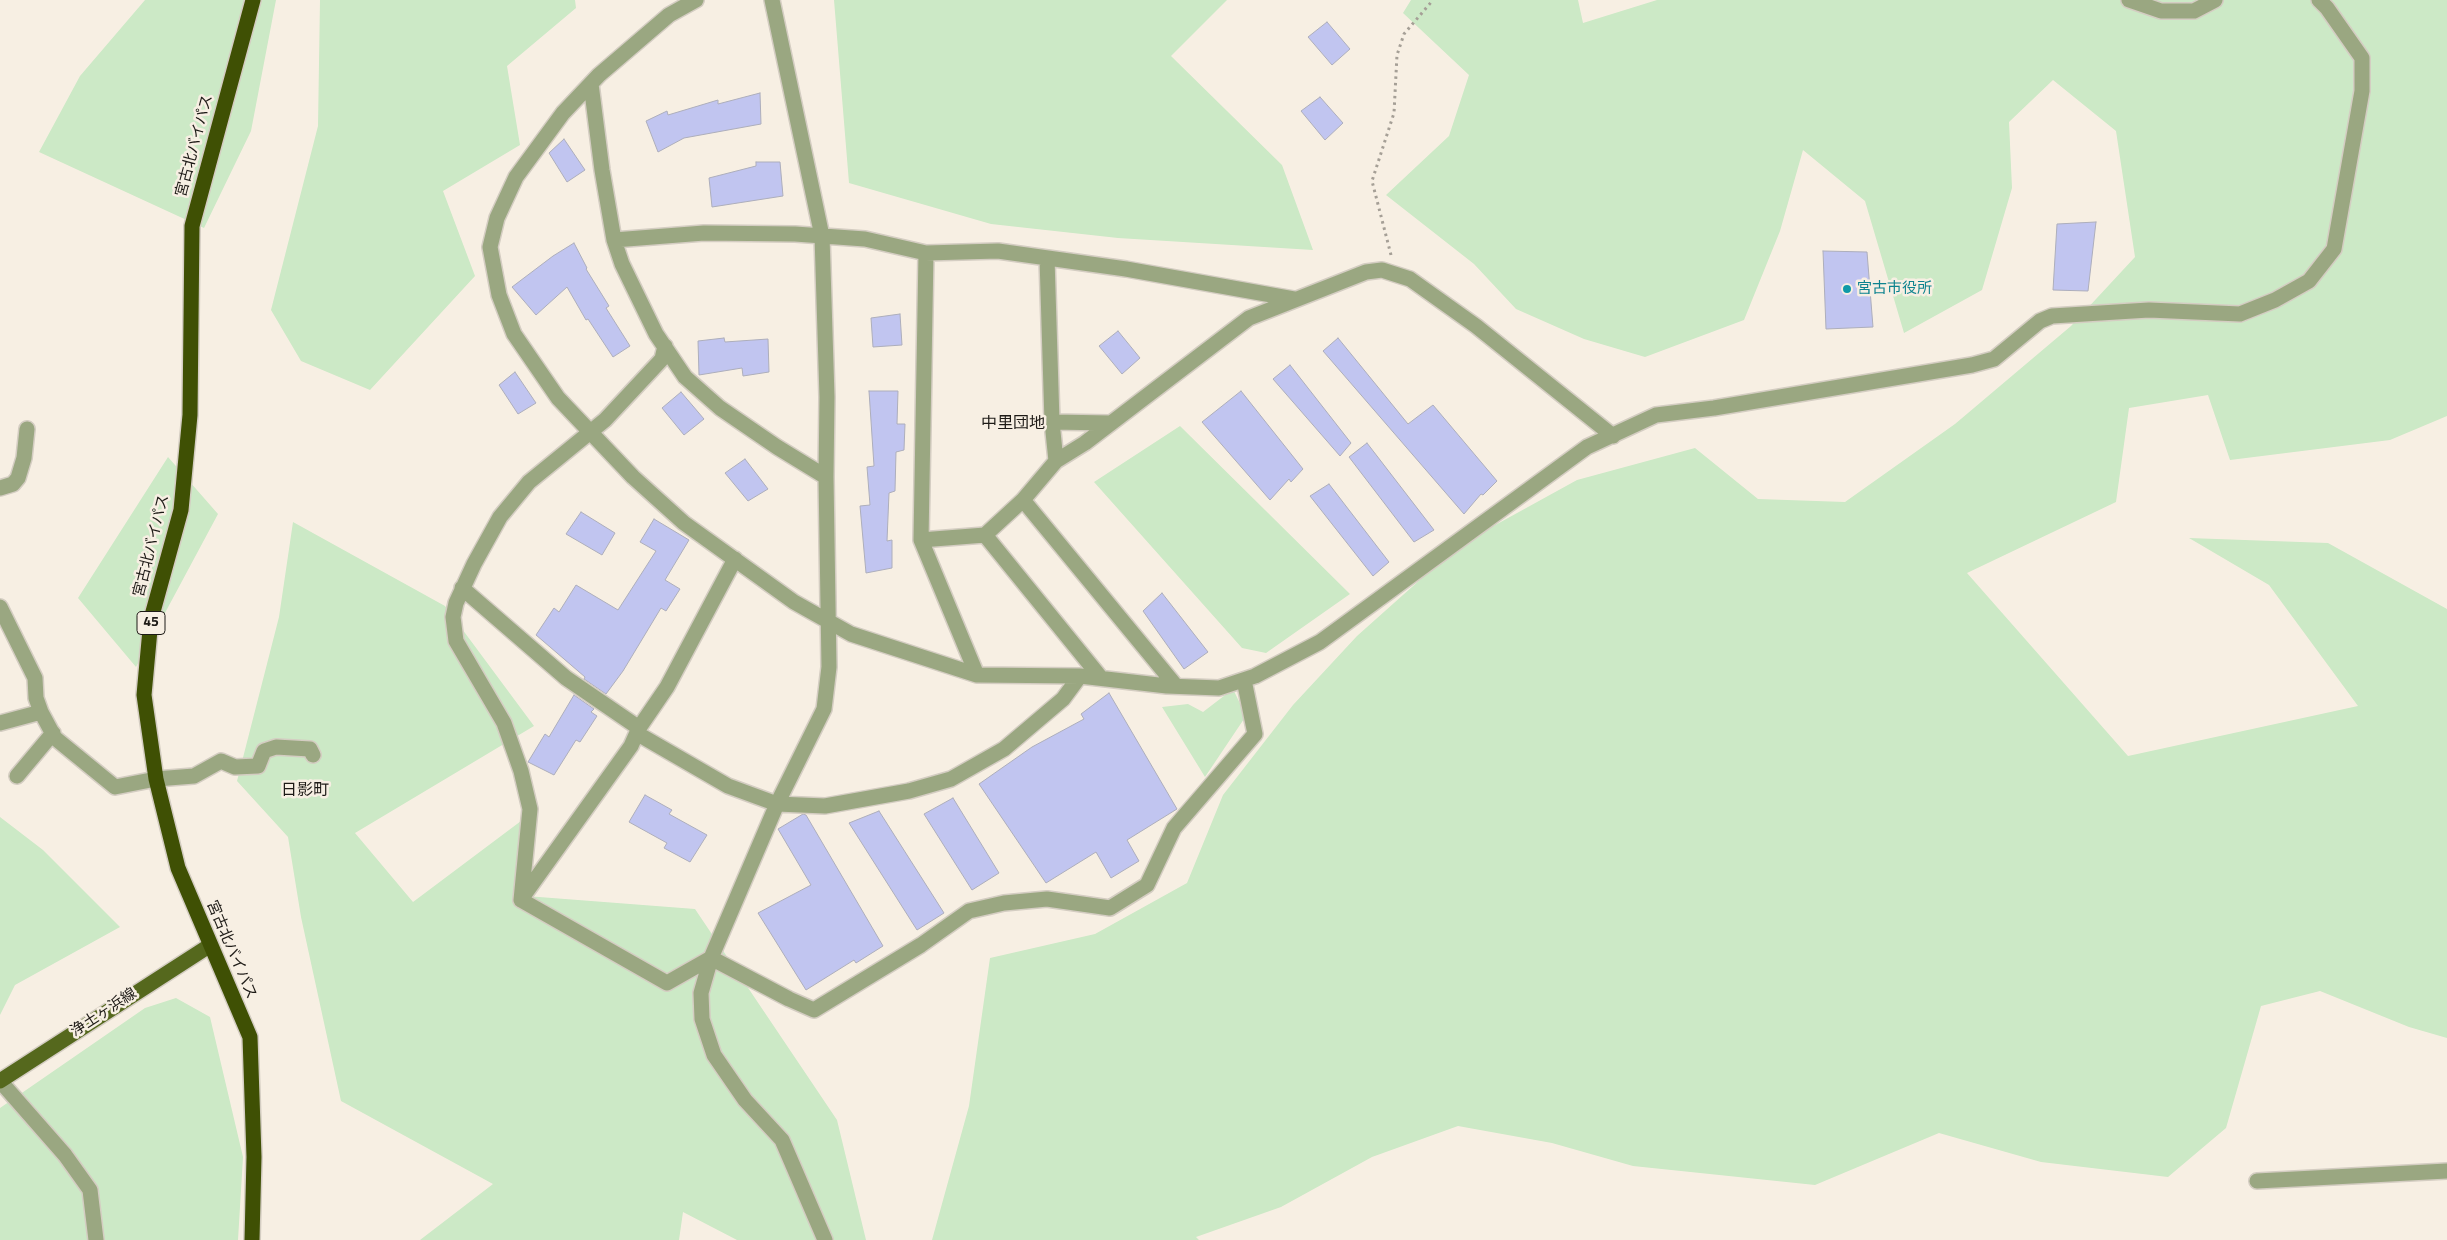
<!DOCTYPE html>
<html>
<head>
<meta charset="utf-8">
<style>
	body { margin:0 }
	canvas { display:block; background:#f7efe3 }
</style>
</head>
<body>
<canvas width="2447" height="1240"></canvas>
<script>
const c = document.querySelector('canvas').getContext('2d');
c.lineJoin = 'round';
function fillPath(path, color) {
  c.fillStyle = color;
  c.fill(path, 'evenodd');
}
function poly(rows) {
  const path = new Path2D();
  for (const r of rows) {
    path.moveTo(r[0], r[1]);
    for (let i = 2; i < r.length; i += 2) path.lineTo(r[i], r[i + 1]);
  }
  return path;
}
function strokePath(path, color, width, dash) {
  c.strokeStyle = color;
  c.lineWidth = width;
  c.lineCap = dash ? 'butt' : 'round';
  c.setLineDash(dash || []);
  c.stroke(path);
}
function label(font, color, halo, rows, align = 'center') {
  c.font = font + ' "Titillium Web","Noto Sans JP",sans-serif';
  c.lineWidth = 5;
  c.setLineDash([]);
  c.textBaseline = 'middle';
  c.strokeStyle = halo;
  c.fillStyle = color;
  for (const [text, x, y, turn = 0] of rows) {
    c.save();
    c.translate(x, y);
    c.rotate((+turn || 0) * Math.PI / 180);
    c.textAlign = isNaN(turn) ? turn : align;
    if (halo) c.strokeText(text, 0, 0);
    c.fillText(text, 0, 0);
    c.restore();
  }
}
fillPath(poly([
	[145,0,276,0,251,131,204,228,39,152,80,76],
	[320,0,575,0,576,8,507,66,520,145,443,191,475,276,370,390,301,361,271,310,318,126],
	[834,0,1227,0,1171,56,1282,165,1313,250,1118,238,991,224,849,183],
	[1411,0,1578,0,1583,23,1657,0,2447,0,2447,416,2390,440,2230,460,2208,395,2129,408,2116,502,1967,573,2128,756,2358,706,2269,585,2189,538,2328,543,2447,609,2447,1038,2409,1027,2320,991,2261,1006,2226,1128,2168,1177,2041,1162,1939,1133,1815,1185,1633,1166,1552,1143,1458,1126,1372,1157,1281,1207,1196,1237,1199,1240,932,1240,969,1106,990,958,1095,934,1187,883,1223,795,1293,705,1357,636,1459,545,1577,480,1695,448,1758,499,1845,502,1955,424,2071,326,2135,257,2116,131,2053,80,2009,122,2012,188,1982,290,1904,333,1865,201,1803,150,1780,231,1744,320,1645,357,1584,339,1516,309,1474,264,1386,195,1449,136,1469,75,1403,13],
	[1180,426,1350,594,1266,653,1242,648,1094,482],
	[168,457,218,514,136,667,78,598],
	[293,522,445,606,534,726,355,833,413,902,521,821,513,895,695,909,837,1120,866,1240,737,1240,683,1212,679,1240,420,1240,493,1184,341,1101,301,917,288,837,237,781,279,617],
	[1233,689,1246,716,1205,777,1162,707,1188,704,1203,712],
	[0,817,43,850,120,927,15,985,0,1015],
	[176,998,210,1017,243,1157,238,1240,0,1240,0,1108,145,1008]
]), '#cce9c6');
const building = poly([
	[1327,22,1350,49,1332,65,1308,37,1327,22],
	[760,93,761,124,684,138,658,152,646,121,667,111,668,115,718,100,718,104,760,93],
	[1320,97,1343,123,1325,140,1301,111,1320,97],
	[564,139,585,170,567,182,549,153,564,139],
	[756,162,780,162,783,196,712,207,709,178,756,166,756,162],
	[2096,222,2088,291,2053,290,2057,224,2096,222],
	[574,243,587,268,586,269,609,306,606,308,630,346,613,357,588,319,586,320,567,287,536,315,512,287,553,256,574,243],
	[1823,251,1867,252,1873,327,1826,329,1823,251],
	[900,314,902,345,873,347,871,318,900,314],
	[1118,331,1140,358,1122,374,1099,346,1118,331],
	[724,338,725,342,768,339,769,372,743,376,742,368,699,375,698,341,724,338],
	[1338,338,1408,424,1433,405,1497,481,1483,495,1481,494,1464,514,1323,351,1338,338],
	[1290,365,1351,443,1340,456,1273,379,1290,365],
	[515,372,536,403,518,414,499,385,515,372],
	[869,391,898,391,897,424,905,424,904,450,896,452,895,491,889,493,887,541,892,540,892,568,866,573,860,506,870,505,867,467,874,466,869,391],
	[1241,391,1303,469,1291,482,1289,479,1270,500,1202,422,1241,391],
	[681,392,704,419,684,435,662,408,681,392],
	[1367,443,1434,530,1414,542,1349,457,1367,443],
	[745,459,768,489,748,501,725,473,745,459],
	[1329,484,1389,562,1373,576,1310,496,1329,484],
	[581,512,615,533,602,555,566,534,581,512],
	[654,519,689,540,665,580,680,589,666,611,661,608,623,671,606,694,584,679,585,677,536,635,554,608,559,612,576,585,618,610,656,551,640,542,654,519],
	[1162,593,1208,652,1184,669,1143,611,1162,593],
	[1109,693,1177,809,1127,840,1139,861,1111,878,1096,852,1046,883,979,784,1032,747,1084,719,1081,714,1109,693],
	[574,695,594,709,591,712,597,716,580,742,576,740,554,775,528,762,545,734,549,737,574,695],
	[645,795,672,810,669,814,707,835,690,862,664,848,667,843,629,822,645,795],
	[953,798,999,873,972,890,924,814,953,798],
	[879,811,944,913,917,930,849,823,879,811],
	[803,814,806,815,883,946,856,963,854,960,806,990,758,913,811,885,778,829,803,814]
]);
fillPath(building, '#c1c5f0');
strokePath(building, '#adaebb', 1);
const minor = poly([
	[696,0,669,15,599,75,563,113,516,177,497,218,490,247,499,295,514,334,558,398,633,477,684,523,794,602,851,634,977,675,1080,676,1167,686,1219,688,1255,676,1320,642,1587,447,1656,415,1714,408,1972,365,1994,359,2040,321,2052,316,2149,310,2240,314,2275,300,2309,281,2334,249,2362,91,2362,58,2327,8,2319,0],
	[772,0,822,236,827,397,826,477,829,667,824,709,777,804,711,958,701,993,702,1019,714,1055,745,1100,782,1140,825,1240],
	[2129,0,2161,11,2194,11,2215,0],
	[591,84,602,170,614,240,622,264,656,334,685,377,720,408,777,447,826,477],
	[614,240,704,233,795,234,865,239,926,253,998,251,1126,269,1294,299],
	[926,253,921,540,977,675],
	[1047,258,1052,422,1056,461],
	[1052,422,1111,423],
	[0,488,13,484,18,478,24,458,27,429],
	[1023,500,1176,686],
	[985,535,1101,678],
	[921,540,985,535,1023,500,1056,461,1085,443,1249,318,1366,272,1382,270,1410,279,1476,326,1613,436],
	[462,588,566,678,639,728],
	[0,607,35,678,36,698,41,712,55,738,115,787,156,779,194,776,221,761,235,767,258,766,264,751,276,747,310,749,313,755],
	[0,723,41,712],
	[638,734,728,786,777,804,825,806,909,791,951,779,1004,749,1063,699,1080,676],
	[17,776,53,733],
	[522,898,631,746,639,728,667,687,735,559],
	[521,900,667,983,711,958,789,999,814,1010,921,945,969,911,1004,903,1047,899,1110,908,1147,885,1174,828,1255,734,1244,680],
	[521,900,530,809,521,771,504,723,456,641,453,617,456,603,474,564,500,517,529,482,605,420,662,359,665,346],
	[0,1081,65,1155,90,1190,96,1240],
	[2257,1181,2447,1171]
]);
const major = poly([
	[0,1081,209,946]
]);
const highway = poly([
	[252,1240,254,1157,250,1037,178,868,156,779,144,695,151,619,181,510,190,415,192,226,253,0]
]);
strokePath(minor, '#d4cdc2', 18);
strokePath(major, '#d4cdc2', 18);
strokePath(highway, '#d4cdc2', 18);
strokePath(poly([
	[1391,255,1372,181,1394,113,1397,55,1404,34,1433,0]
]), '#a59f96', 3, [2.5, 4]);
strokePath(minor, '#9aa781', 15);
strokePath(major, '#55681d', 15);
strokePath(highway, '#3f5004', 15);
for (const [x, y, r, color] of [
	[1847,289,5,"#0f9aa8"]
]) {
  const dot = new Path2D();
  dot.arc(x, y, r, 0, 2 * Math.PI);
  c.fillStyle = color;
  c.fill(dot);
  strokePath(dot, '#f7efe3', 2);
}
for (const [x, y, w] of [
	[151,623,28]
]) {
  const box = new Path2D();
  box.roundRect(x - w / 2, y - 11.5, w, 23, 4);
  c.fillStyle = '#f7efe3';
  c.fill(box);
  strokePath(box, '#1d1a16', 1);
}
label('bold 14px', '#1d1a16', null, [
	["45",151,623]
]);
label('15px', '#1d1a16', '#f7efe3', [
	["宮古北バイパス",195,146,-75],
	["宮古北バイパス",152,546,-76],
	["宮古北バイパス",231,950,67],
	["浄土ヶ浜線",104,1013,-33]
]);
label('15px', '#0d838f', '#f7efe3', [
	["宮古市役所",1857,289]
], 'left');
label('16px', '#1d1a16', '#f7efe3', [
	["中里団地",1013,424],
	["日影町",305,791]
]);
</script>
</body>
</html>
